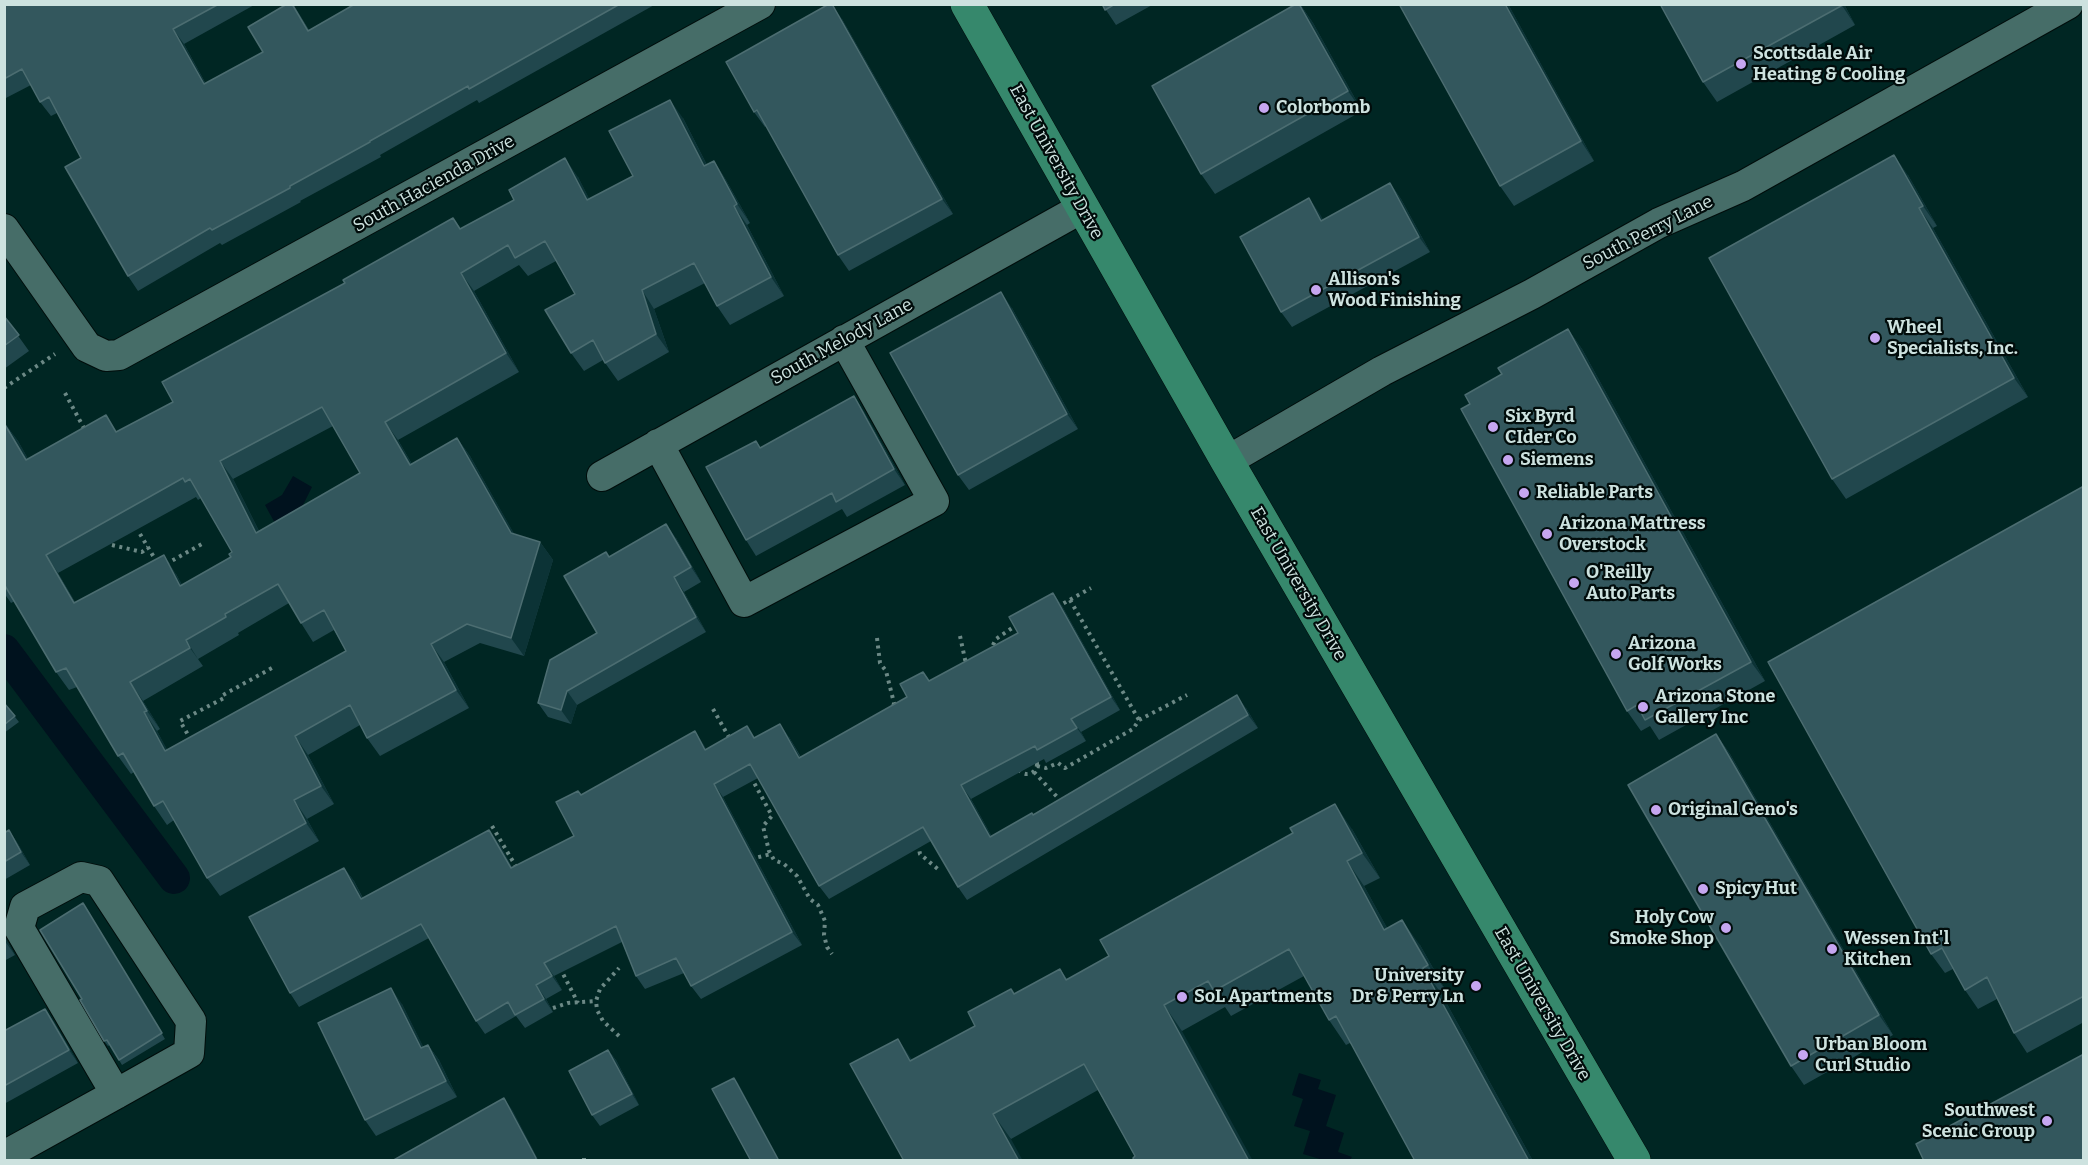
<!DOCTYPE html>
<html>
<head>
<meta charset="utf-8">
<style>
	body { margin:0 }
	#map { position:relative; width:2088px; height:1165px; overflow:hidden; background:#002623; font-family:Bitter,serif }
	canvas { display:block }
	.frame { position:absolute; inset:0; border:6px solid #cde2df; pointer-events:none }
</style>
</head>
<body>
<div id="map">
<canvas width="2088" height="1165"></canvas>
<div class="frame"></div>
</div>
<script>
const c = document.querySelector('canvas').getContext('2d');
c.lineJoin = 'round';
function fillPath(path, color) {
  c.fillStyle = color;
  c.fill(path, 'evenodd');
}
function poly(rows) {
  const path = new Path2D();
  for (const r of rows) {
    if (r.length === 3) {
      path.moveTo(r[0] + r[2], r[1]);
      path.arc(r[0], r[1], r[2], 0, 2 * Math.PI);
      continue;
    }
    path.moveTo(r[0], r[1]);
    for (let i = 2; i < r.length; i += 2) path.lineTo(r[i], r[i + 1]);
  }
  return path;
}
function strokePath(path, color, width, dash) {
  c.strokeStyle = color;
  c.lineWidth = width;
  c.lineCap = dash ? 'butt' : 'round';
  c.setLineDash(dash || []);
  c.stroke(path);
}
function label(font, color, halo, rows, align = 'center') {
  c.font = font + ' Bitter,serif';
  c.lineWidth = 4.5;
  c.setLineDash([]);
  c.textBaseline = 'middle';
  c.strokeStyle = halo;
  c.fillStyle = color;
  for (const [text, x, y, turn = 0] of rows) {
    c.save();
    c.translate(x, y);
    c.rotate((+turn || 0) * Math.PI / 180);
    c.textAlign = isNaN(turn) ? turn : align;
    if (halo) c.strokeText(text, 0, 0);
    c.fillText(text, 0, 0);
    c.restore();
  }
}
fillPath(poly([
	[293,476,312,487,299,513,276,525,265,505,282,495],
	[1299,1073,1321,1080,1318,1089,1336,1095,1326,1126,1344,1133,1338,1152,1352,1157,1350,1160,1323,1160,1303,1154,1310,1131,1294,1126,1303,1099,1292,1095]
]), '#00121e');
strokePath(poly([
	[4,650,174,878]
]), '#00121e', 32);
const minor = poly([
	[4,229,87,347,106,356,119,355,760,4],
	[658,444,744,602,934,501,844,340],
	[1227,461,1382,371,1532,294,1659,223,1743,186,2068,4],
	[602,476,1082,208],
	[4,1156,116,1094,189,1053,191,1021,99,881,81,877,25,907,19,928,116,1094]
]);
const major = poly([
	[967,4,1227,461,1634,1160]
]);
strokePath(minor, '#000d0b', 32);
strokePath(major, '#000d0b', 34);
strokePath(poly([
	[4,388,55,354],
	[65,393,86,432],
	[140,534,158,564],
	[112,545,142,552,148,547],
	[166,564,202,544],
	[1070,600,1139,720],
	[1057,607,1091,588],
	[960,636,966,664],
	[877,638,880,663,886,671,894,703,893,708],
	[992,652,991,649,996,639,1018,624],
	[713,709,730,739],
	[191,740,180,721,224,698,223,695,272,668],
	[1027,764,10],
	[1037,766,1046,768,1058,763,1065,768,1133,729,1139,720,1187,695],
	[1034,772,1059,799],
	[751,777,772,816,763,826,769,851,774,860,784,864,797,876,810,899,818,905,825,921,824,935,827,947,832,954],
	[492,826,518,870],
	[918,844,920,854,939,870],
	[751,859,771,854],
	[560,968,578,1003],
	[553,1008,568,1003,596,1001],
	[619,1036,603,1021,597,1010,596,1001,600,989,619,968],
	[584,1158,584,1160]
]), '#6c8986', 4, [3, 4.5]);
strokePath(minor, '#466d68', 30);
strokePath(major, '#36886c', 33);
fillPath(poly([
	[4,4,256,4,184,44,206,84,263,52,293,4,309,30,355,4,656,4,479,103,477,100,380,155,381,157,300,201,301,202,222,245,220,243,138,291,128,276,81,158,57,113,51,116,40,102,31,85,4,99],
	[1102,4,1154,4,1116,25],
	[1300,4,1313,23,1362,111,1215,194,1201,174],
	[1508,4,1594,161,1514,206,1500,186],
	[1660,4,1844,4,1855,25,1717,102,1703,82],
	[842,19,953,214,849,271,838,255,766,126,765,127,754,112],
	[683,118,707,165,714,161,726,180,750,223,747,225,784,296,730,325,717,306,705,283,654,309,669,352,618,381,603,360,584,371,571,353,575,294,556,261,528,276,519,265,474,291,519,372,398,440,412,464,457,438,470,456,514,534,540,542,553,560,524,656,480,643,444,662,469,708,380,756,367,738,360,725,308,755,334,804,307,819,319,841,220,896,207,878,174,820,167,825,154,806,134,772,131,774,118,756,77,687,69,690,56,672,15,601,11,603,4,593,4,423,18,441,28,459,118,431,173,402,345,283,453,218,461,229,578,177,589,199,633,176],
	[333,426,360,473,259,531,233,479],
	[196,497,198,500,201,498,232,552,231,557,182,585,176,574,75,602,58,573],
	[289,603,301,623,313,642,334,630,346,651,167,750,157,731,160,729,143,701,203,666,198,659,239,635,238,633],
	[1908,175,1937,226,1933,228,2028,397,1846,499,1832,479],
	[1390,183,1401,199,1430,252,1292,327,1281,312,1309,198,1323,220],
	[1012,308,1078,429,969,490,958,475],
	[4,316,29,351,4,369],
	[1568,329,1582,349,1765,681,1659,740,1650,726,1641,731,1627,711,1502,374],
	[854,396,864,412,905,485,847,517,842,509,756,556,746,540,756,441,761,448],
	[2084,486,2084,1022,2027,1053,2014,1033,1997,999,1978,1009,1965,990,1953,969,1945,973,1931,954],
	[676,538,701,582,684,592,706,632,577,705,571,724,548,717,538,703,597,633,606,552,609,557],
	[1053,593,1062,606,1120,710,1081,732,1086,741,1046,763,1044,759,971,799,992,837,1033,815,1246,708,1258,728,967,900,958,887,931,841,829,899,819,886,758,778,723,797,802,945,701,999,691,986,684,973,645,989,636,976,622,942,554,976,562,990,546,999,553,1012,525,1028,516,1016,485,1034,476,1021,429,938,299,1007,290,993,344,868,354,881,363,898,499,843,512,868,574,836,578,791,581,795,695,731,706,749,755,738,789,737,801,757,907,697,923,672,930,681,1018,633],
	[4,703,19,722,4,733],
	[1716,734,1730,754,1893,1035,1804,1085,1791,1066],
	[1352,829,1380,878,1364,886,1387,928,1420,945,1446,991,1441,993,1533,1161,1350,1043,1346,1045,1329,1020,1304,976,1231,1016,1225,1007,1182,1031,1135,1156,1098,1090,1011,1139,913,1060,975,1026,1011,989,1014,994,1060,969,1067,979],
	[9,830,18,844,30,865,4,880,4,833],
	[87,909,165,1039,122,1065,110,1045,108,1046,104,1041,82,999],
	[4,936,15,955,4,961],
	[402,1004,423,1047,428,1045,439,1060,457,1097,376,1136,365,1120],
	[45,1009,54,1022,78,1063,4,1104,4,1031],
	[608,1050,616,1060,639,1105,600,1126,592,1115]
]), '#21474d');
fillPath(poly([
	[293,4,301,17,318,46,308,31],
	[832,4,842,19,953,214,942,199],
	[1300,4,1313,23,1362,111,1348,91],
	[1505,4,1508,4,1594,161,1581,141],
	[1841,4,1844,4,1855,25],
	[173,29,184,44,214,99,204,84],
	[670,100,683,118,717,185,704,166],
	[1894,155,1908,175,1937,226,1923,206],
	[565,158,578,177,600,219,587,200],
	[714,161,726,180,750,223,737,204],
	[1390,183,1401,199,1430,252,1419,237],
	[1309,198,1320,214,1332,236,1321,221],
	[734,206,747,225,784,296,771,277],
	[1919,208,1933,228,2028,397,2014,378],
	[461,273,474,291,519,372,506,353],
	[642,290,654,309,669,352,656,334],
	[1001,292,1012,308,1078,429,1067,414],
	[1568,329,1582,349,1765,681,1751,662],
	[854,396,864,412,905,485,894,469],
	[385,422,398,440,423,483,410,465],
	[5,423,18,441,39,478,26,460],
	[457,438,470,456,524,551,511,533],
	[220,461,233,479,269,551,256,533],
	[666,524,676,538,701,582,691,567],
	[540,542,553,560,524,656,511,638],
	[46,555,58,573,86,621,74,603],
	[164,555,176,574,193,604,180,586],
	[674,577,684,592,706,632,696,617],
	[1053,593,1062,606,1120,710,1111,697],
	[186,640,198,659,203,666,190,648],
	[431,644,444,662,469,708,456,690],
	[130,682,143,701,160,729,147,711],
	[567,691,577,705,571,724,561,710],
	[1237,695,1246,708,1258,728,1248,715],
	[144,712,157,731,178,769,165,751],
	[1071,719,1081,732,1086,741,1077,728],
	[780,724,789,737,808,771,799,758],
	[695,731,704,745,714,763,705,750],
	[1716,734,1730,754,1893,1035,1879,1015],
	[295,736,308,755,334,804,321,786],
	[714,784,723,797,802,945,792,932],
	[961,785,971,799,1000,851,990,837],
	[294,800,307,819,319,841,306,823],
	[1335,804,1352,829,1380,878,1362,853],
	[9,830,18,844,30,865,21,852],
	[489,830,499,843,520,882,511,868],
	[1347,861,1364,886,1402,955,1384,930],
	[344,868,354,881,370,913,361,899],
	[1402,920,1420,945,1446,991,1428,965],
	[4,936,15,955,4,940],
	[544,963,554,976,562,990,552,976],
	[1423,968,1441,993,1533,1161,1529,1161],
	[536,985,546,999,553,1012,544,999],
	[391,988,402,1004,432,1064,421,1048],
	[1164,1005,1182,1031,1253,1161,1249,1161],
	[45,1009,54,1022,78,1063,69,1050],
	[898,1039,915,1064,910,1061],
	[428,1045,439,1060,457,1097,446,1081],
	[608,1050,616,1060,639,1105,632,1094],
	[734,1078,738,1083,780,1161,779,1161],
	[504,1098,513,1111,539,1161,536,1161],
	[993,1114,1011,1139,1023,1161,1019,1161]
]), '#0c3336');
const building = poly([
	[4,4,219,4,173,29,204,84,263,52,248,27,287,4,292,4,308,31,355,4,620,4,469,89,468,86,370,141,370,142,290,186,290,188,212,230,210,228,128,276,65,167,81,158,49,97,40,102,22,69,4,79,4,4],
	[829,4,832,4,942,199,838,255,757,110,754,112,726,62,829,4],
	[1102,4,1115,4,1105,10,1102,4],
	[1296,4,1299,4,1348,91,1201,174,1152,86,1296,4],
	[1399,4,1505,4,1581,141,1500,186,1399,4],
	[1660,4,1841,4,1841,6,1703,82,1660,4],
	[670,100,704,166,714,161,737,204,734,206,771,277,717,306,694,263,642,290,656,334,605,363,593,340,571,353,545,310,575,294,545,241,515,258,508,245,461,273,506,353,385,422,410,465,457,438,511,533,540,542,511,638,467,624,431,644,456,690,367,738,350,705,295,736,321,786,294,800,306,823,207,878,163,801,154,806,123,753,118,756,66,668,56,672,4,584,4,423,26,460,106,415,116,432,173,402,162,382,345,283,343,280,453,218,460,229,514,200,509,190,565,158,587,200,633,176,609,131,670,100],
	[322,407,360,473,256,533,220,461,322,407],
	[183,478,185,482,190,479,232,552,229,554,231,557,180,586,164,555,74,603,46,555,183,478],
	[278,584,301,623,324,610,346,651,165,751,144,712,147,711,130,682,190,648,186,640,226,617,225,614,278,584],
	[1894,155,1923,206,1919,208,2014,378,1832,479,1709,258,1894,155],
	[1390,183,1419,237,1281,312,1240,237,1309,198,1321,221,1390,183],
	[1001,292,1067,414,958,475,890,353,1001,292],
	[4,316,19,335,4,346,4,316],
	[1568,329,1751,662,1645,720,1637,705,1627,711,1461,409,1470,404,1465,395,1502,374,1498,368,1568,329],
	[854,396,894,469,836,502,832,493,746,540,706,467,756,441,760,448,854,396],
	[2084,486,2084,996,2014,1033,1987,977,1965,990,1942,948,1931,954,1768,662,2084,486],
	[666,524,691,567,674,577,696,617,567,691,561,710,538,703,550,660,597,633,564,576,606,552,609,557,666,524],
	[1053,593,1111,697,1071,719,1077,728,1037,750,1035,746,961,785,990,837,1032,813,1033,815,1237,695,1248,715,958,887,923,827,819,886,750,764,714,784,792,932,691,986,676,958,636,976,616,926,544,963,552,976,536,985,544,999,515,1015,508,1002,476,1021,421,924,290,993,249,917,344,868,361,899,489,830,511,868,574,836,556,802,578,791,581,795,695,731,705,750,747,726,754,738,780,724,799,758,907,697,900,684,923,672,929,681,1018,633,1009,617,1053,593],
	[4,703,15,716,4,725,4,703],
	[1716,734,1879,1015,1791,1066,1628,785,1716,734],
	[1335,804,1362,853,1347,861,1384,930,1402,920,1428,965,1423,968,1529,1161,1415,1161,1336,1016,1329,1020,1289,949,1214,991,1208,981,1164,1005,1249,1161,1134,1161,1133,1158,1135,1156,1084,1064,993,1114,1019,1161,904,1161,850,1064,898,1039,910,1061,975,1026,968,1012,1011,989,1014,994,1060,969,1066,980,1109,956,1100,940,1293,833,1290,828,1335,804],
	[9,830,21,852,4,862,4,833,9,830],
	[83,903,162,1033,119,1060,107,1040,104,1041,80,1000,82,999,40,930,83,903],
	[391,988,421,1048,428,1045,446,1081,365,1120,318,1023,391,988],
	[45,1009,69,1050,4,1086,4,1031,45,1009],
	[608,1050,632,1094,592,1115,569,1071,608,1050],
	[2084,1054,2084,1161,1924,1161,1916,1144,2084,1054],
	[734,1078,779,1161,751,1161,712,1089,734,1078],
	[504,1098,536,1158,536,1161,392,1161,504,1098]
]);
fillPath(building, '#33575d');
strokePath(building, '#4c6d71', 1.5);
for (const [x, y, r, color] of [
	[1741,64,6,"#c6a6f0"],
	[1264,108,6,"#c6a6f0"],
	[1316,290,6,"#c6a6f0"],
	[1875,338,6,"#c6a6f0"],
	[1493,427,6,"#c6a6f0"],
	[1508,460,6,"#c6a6f0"],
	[1524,493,6,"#c6a6f0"],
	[1547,534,6,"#c6a6f0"],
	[1574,583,6,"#c6a6f0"],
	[1616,654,6,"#c6a6f0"],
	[1643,707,6,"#c6a6f0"],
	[1656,810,6,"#c6a6f0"],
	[1703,889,6,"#c6a6f0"],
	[1726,928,6,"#c6a6f0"],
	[1832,949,6,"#c6a6f0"],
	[1476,986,6,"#c6a6f0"],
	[1182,997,6,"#c6a6f0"],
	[1803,1055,6,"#c6a6f0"],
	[2047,1121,6,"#c6a6f0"]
]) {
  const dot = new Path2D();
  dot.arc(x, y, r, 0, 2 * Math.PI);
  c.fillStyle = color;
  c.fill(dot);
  strokePath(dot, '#010c0b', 2);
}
label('bold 18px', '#cde2df', '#010c0b', [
	["Scottsdale Air",1753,54],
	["Heating & Cooling",1753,75],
	["Colorbomb",1276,108],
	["Allison's",1328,280],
	["Wood Finishing",1328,301],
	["Wheel",1887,328],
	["Specialists, Inc.",1887,349],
	["Six Byrd",1505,417],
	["CIder Co",1505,438],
	["Siemens",1520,460],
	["Reliable Parts",1536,493],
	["Arizona Mattress",1559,524],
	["Overstock",1559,545],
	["O'Reilly",1586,573],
	["Auto Parts",1586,594],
	["Arizona",1628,644],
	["Golf Works",1628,665],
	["Arizona Stone",1655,697],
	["Gallery Inc",1655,718],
	["Original Geno's",1668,810],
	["Spicy Hut",1715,889],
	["Holy Cow",1714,918,"right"],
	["Smoke Shop",1714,939,"right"],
	["Wessen Int'l",1844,939],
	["Kitchen",1844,960],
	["University",1464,976,"right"],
	["Dr & Perry Ln",1464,997,"right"],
	["SoL Apartments",1194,997],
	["Urban Bloom",1815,1045],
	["Curl Studio",1815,1066],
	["Southwest",2035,1111,"right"],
	["Scenic Group",2035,1132,"right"]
], 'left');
label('18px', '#cde2df', '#010c0b', [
	["East University Drive",1056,162,61],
	["South Hacienda Drive",434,184,-29],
	["South Perry Lane",1648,233,-27],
	["South Melody Lane",842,342,-29],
	["East University Drive",1298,584,60],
	["East University Drive",1542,1004,60]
]);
</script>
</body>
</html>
